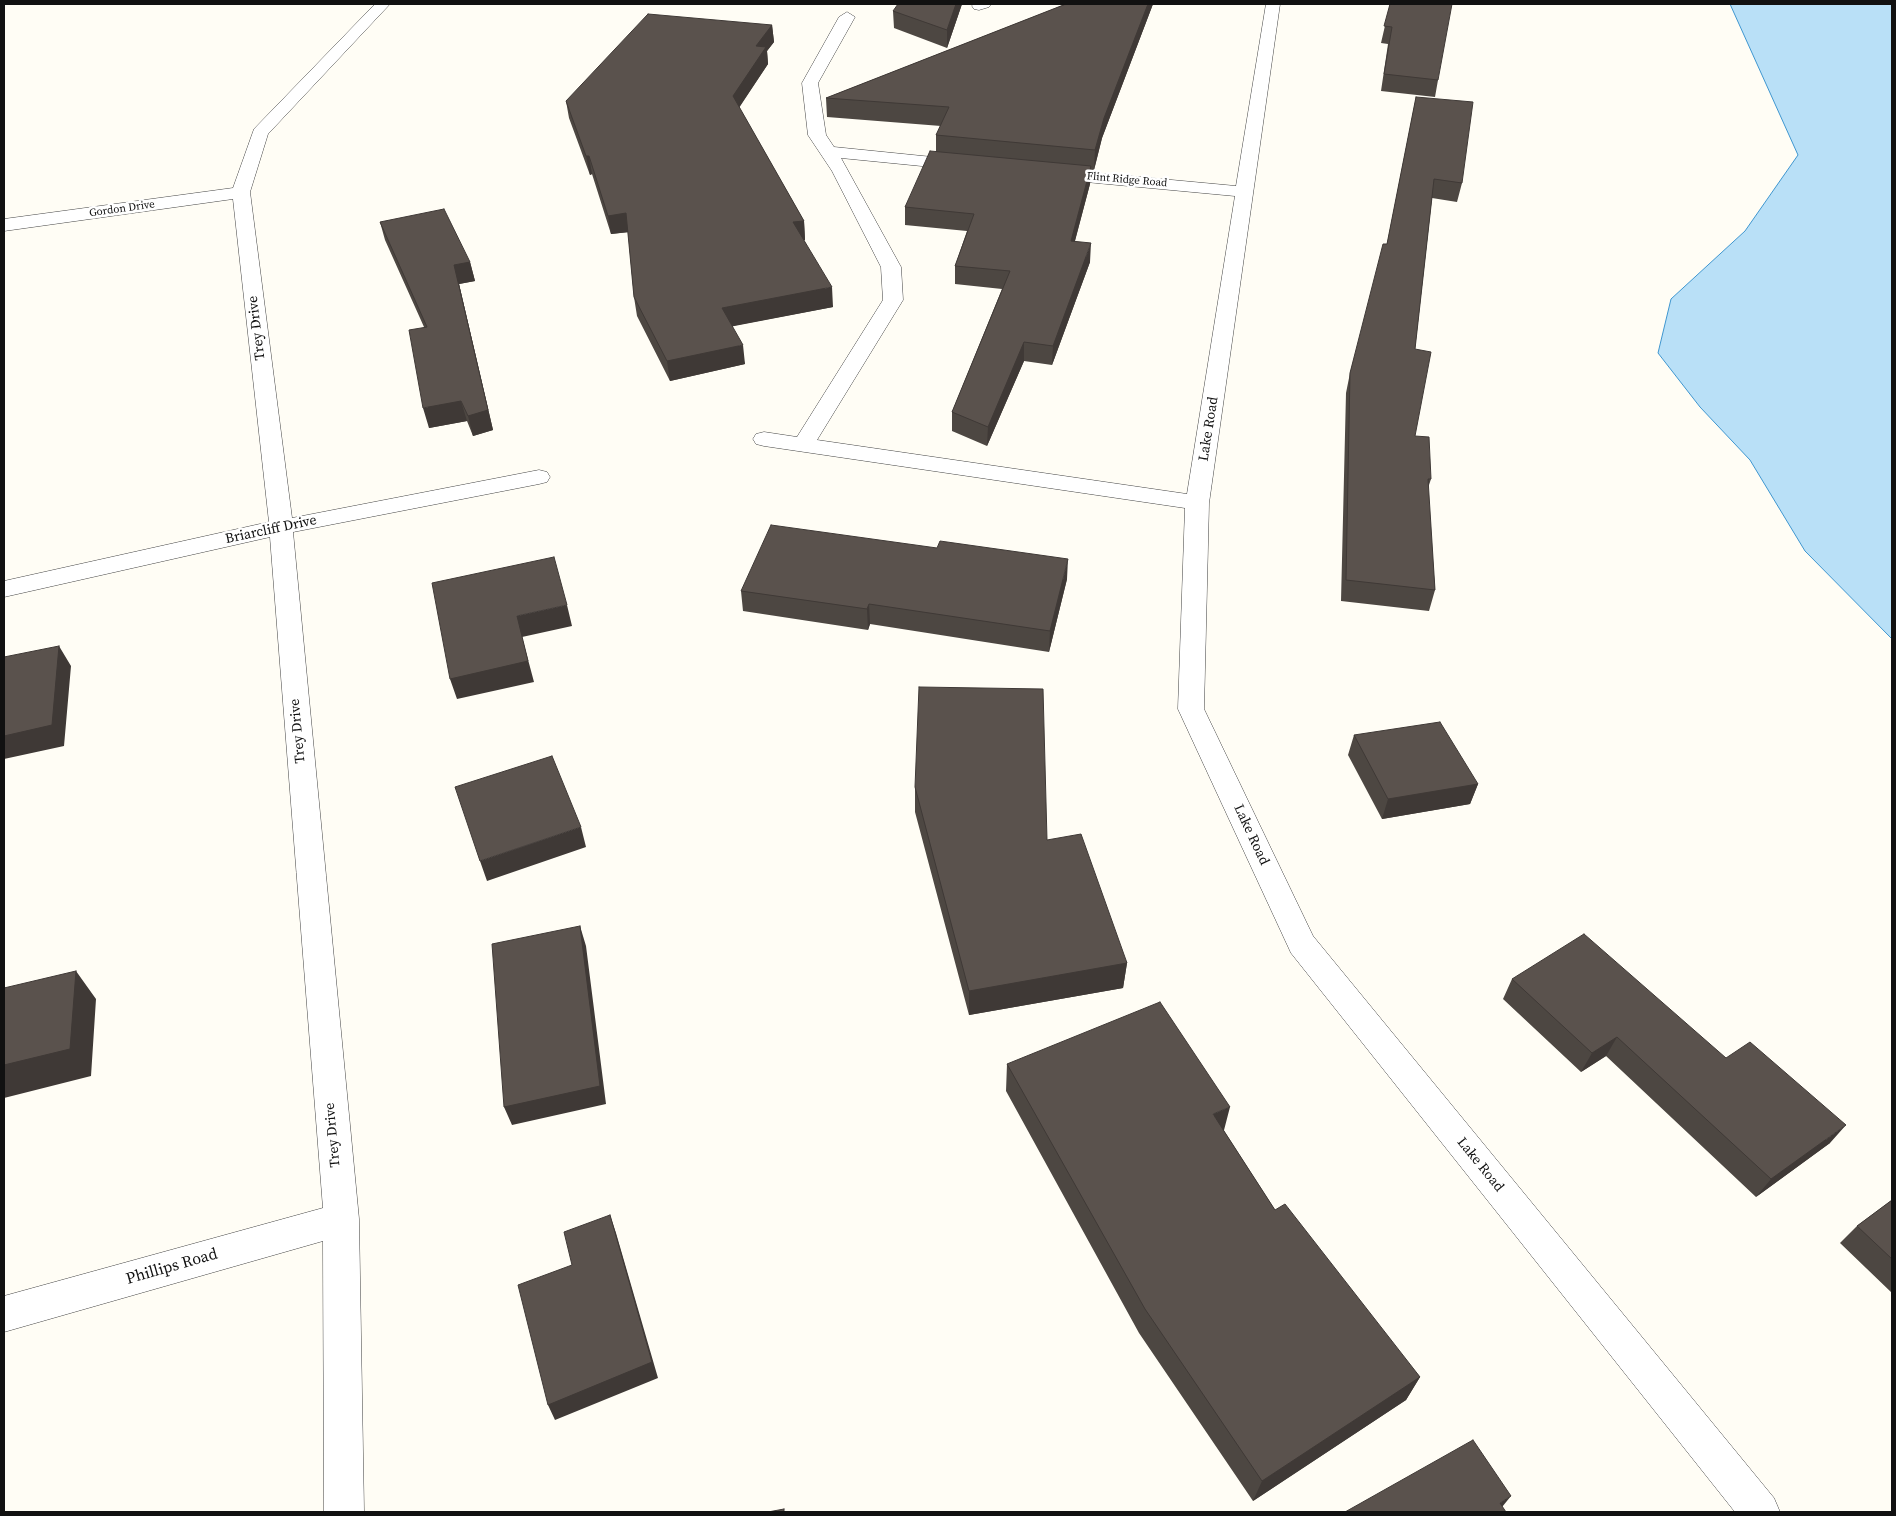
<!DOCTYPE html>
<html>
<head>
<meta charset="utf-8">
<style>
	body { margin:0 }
	#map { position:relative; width:1896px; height:1516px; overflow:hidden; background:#fffdf5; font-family:"Source Serif 4",serif }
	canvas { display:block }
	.frame { position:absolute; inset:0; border:5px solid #111; pointer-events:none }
</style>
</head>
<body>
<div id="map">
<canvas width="1896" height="1516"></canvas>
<div class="frame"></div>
</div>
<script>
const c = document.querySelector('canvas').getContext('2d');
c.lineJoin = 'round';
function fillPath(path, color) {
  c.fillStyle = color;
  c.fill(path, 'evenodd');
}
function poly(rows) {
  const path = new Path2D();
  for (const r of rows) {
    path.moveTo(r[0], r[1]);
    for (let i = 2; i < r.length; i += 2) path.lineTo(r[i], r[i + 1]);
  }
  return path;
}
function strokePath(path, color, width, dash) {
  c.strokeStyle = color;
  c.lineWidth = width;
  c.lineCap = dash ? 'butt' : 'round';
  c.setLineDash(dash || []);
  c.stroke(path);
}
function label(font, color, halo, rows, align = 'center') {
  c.font = font + ' "Source Serif 4",serif';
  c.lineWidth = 5;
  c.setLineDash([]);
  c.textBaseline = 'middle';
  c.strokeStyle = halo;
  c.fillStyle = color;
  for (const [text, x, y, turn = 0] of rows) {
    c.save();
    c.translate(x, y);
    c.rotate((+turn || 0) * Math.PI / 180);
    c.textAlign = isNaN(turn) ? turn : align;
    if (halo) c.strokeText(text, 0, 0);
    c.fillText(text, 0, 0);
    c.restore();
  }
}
const water = poly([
	[1730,4,1892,4,1892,639,1805,551,1750,460,1700,407,1658,353,1671,299,1745,231,1798,155,1730,4]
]);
fillPath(water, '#b9e0f7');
strokePath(water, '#3f96cf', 1);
const service = poly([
	[973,4,991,4,989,7,979,10,974,9,972,6,973,4]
]);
const minor = poly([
	[375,4,390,4,268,134,250,192,292,518,539,470,547,472,550,477,547,482,539,484,293,532,359,1219,364,1512,324,1512,323,1241,4,1332,4,1296,323,1208,270,537,4,597,4,581,269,522,233,199,4,231,4,219,233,188,254,129,375,4],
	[1266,4,1280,4,1209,503,1204,709,1313,936,1774,1498,1780,1512,1735,1512,1291,953,1178,709,1185,508,764,446,756,444,753,439,756,434,764,432,797,437,883,300,881,267,832,171,808,135,802,83,839,17,847,12,855,17,818,83,826,135,834,147,962,160,968,161,971,165,968,169,962,170,841,158,901,267,903,300,817,440,1187,494,1235,196,1054,179,1048,178,1045,174,1048,170,1054,169,1236,186,1266,4]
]);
strokePath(service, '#444', 1);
strokePath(minor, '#444', 1);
fillPath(service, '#fff');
fillPath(minor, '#fff');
fillPath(poly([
	[962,4,947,48,894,28,893,11],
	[1066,4,1153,4,1102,138,1094,170,1091,170,1090,184,1075,241,1090,262,1052,365,1024,361,987,446,952,431,952,412,1002,289,955,284,955,266,967,231,905,225,905,207,936,152,936,135,941,126,827,117,826,98],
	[1390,4,1438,80,1435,97,1381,91,1388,44,1381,43],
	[772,25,774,42,767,51,768,64,739,107,804,221,805,240,804,240,833,307,732,326,745,364,670,381,637,316,634,297,628,232,611,234,592,174,590,175,569,118,566,101],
	[1416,97,1462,183,1457,202,1432,198,1415,349,1415,436,1431,479,1428,488,1435,590,1429,611,1341,601,1346,393,1350,373,1387,244],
	[380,222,470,262,475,281,459,284,493,430,473,436,467,421,429,428,424,327,385,240],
	[1067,579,1049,652,870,624,868,630,743,611,741,591],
	[1354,735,1478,784,1470,804,1382,819,1348,755],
	[915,787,1047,840,1127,963,1123,988,969,1015,915,812],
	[1512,979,1726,1058,1830,1143,1756,1197,1606,1056,1581,1072,1503,999],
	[1007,1064,1224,1131,1275,1210,1420,1377,1406,1400,1253,1501,1139,1333,1006,1091],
	[1892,1200,1892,1293,1840,1243,1857,1226]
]), '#4d4742');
fillPath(poly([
	[956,4,962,4,947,48,947,30],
	[1148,4,1153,4,1102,138,1094,170,1095,150,1104,118],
	[772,25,774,42,767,51,768,64,735,114,733,96,756,46],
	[586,156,589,156,592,174,590,175],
	[1091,166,1090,184,1070,259,1071,241],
	[626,213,630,232,611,234,608,216],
	[804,221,805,240,795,241,793,222],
	[1091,243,1090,262,1052,365,1053,346],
	[470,262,475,281,459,284,493,430,473,436,468,416,454,265],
	[832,287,833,307,724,328,722,308],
	[1024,342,1024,361,987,446,988,427],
	[743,345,745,364,670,381,667,361],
	[461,401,467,421,429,428,423,408],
	[1068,559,1067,579,1049,652,1050,631],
	[869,604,870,624,868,630,867,609],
	[567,605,572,626,522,637,534,682,457,699,450,679,517,616],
	[59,646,71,666,64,746,4,759,4,736],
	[1478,784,1470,804,1382,819,1388,799],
	[581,827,586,847,487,881,480,861],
	[580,926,586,946,606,1104,512,1125,504,1107],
	[1127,963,1123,988,969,1015,969,991],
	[76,971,96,999,91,1076,4,1098,4,1065],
	[1617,1037,1606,1056,1581,1072,1592,1053],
	[1230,1107,1223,1134,1213,1114],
	[1846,1125,1830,1143,1756,1197,1771,1179],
	[610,1215,616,1233,658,1378,555,1420,548,1405],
	[1420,1377,1406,1400,1253,1501,1262,1481],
	[1511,1496,1498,1512,1500,1503]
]), '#3f3936');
const building = poly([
	[898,4,956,4,947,30,893,11,898,4],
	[1066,4,1148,4,1104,118,1095,150,936,135,949,107,826,98,1066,4],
	[1390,4,1452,4,1438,80,1384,74,1392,27,1384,26,1390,4],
	[648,14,772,25,756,46,766,47,733,96,804,221,793,222,832,287,722,308,743,345,667,361,634,297,626,213,608,216,589,156,586,156,566,101,648,14],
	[1416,97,1473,102,1462,183,1434,179,1415,349,1431,352,1415,436,1429,437,1431,479,1428,479,1435,590,1346,580,1350,373,1383,244,1387,244,1416,97],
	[930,151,1091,166,1071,241,1091,243,1053,346,1024,342,988,427,952,412,1010,271,955,266,974,214,905,207,930,151],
	[444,209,470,262,454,265,488,410,468,416,461,401,423,408,409,330,427,327,380,222,444,209],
	[771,525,937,548,940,541,1068,559,1050,631,869,604,867,609,741,591,771,525],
	[554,557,567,605,517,616,528,661,450,679,432,583,554,557],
	[59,646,52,725,4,736,4,657,59,646],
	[919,687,1043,689,1047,840,1081,834,1127,963,969,991,915,787,919,687],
	[1440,722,1478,784,1388,799,1354,735,1440,722],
	[552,756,581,827,480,861,455,787,552,756],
	[580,926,600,1086,504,1107,492,944,580,926],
	[1584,934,1726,1058,1750,1042,1846,1125,1771,1179,1617,1037,1592,1053,1512,979,1584,934],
	[76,971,70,1049,4,1065,4,988,76,971],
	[1160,1002,1230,1107,1213,1114,1275,1210,1285,1204,1420,1377,1262,1481,1145,1309,1007,1064,1160,1002],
	[1892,1200,1892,1259,1857,1226,1892,1200],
	[610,1215,652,1362,548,1405,518,1285,572,1265,564,1232,610,1215],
	[1473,1440,1511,1496,1500,1503,1506,1512,1345,1512,1473,1440],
	[784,1509,784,1512,768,1512,784,1509]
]);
fillPath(building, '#5a524d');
strokePath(building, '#3f3936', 1);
label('11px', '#111', '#fff', [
	["Flint Ridge Road",1127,180,5],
	["Gordon Drive",122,209,-8]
]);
label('14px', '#111', '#fff', [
	["Trey Drive",257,328,-97],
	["Lake Road",1209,429,-81],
	["Briarcliff Drive",271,530,-12],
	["Trey Drive",298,731,-95],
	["Lake Road",1251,835,65],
	["Trey Drive",333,1135,-95],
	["Lake Road",1480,1165,51]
]);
label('16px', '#111', '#fff', [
	["Phillips Road",172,1267,-16]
]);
</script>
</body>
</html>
